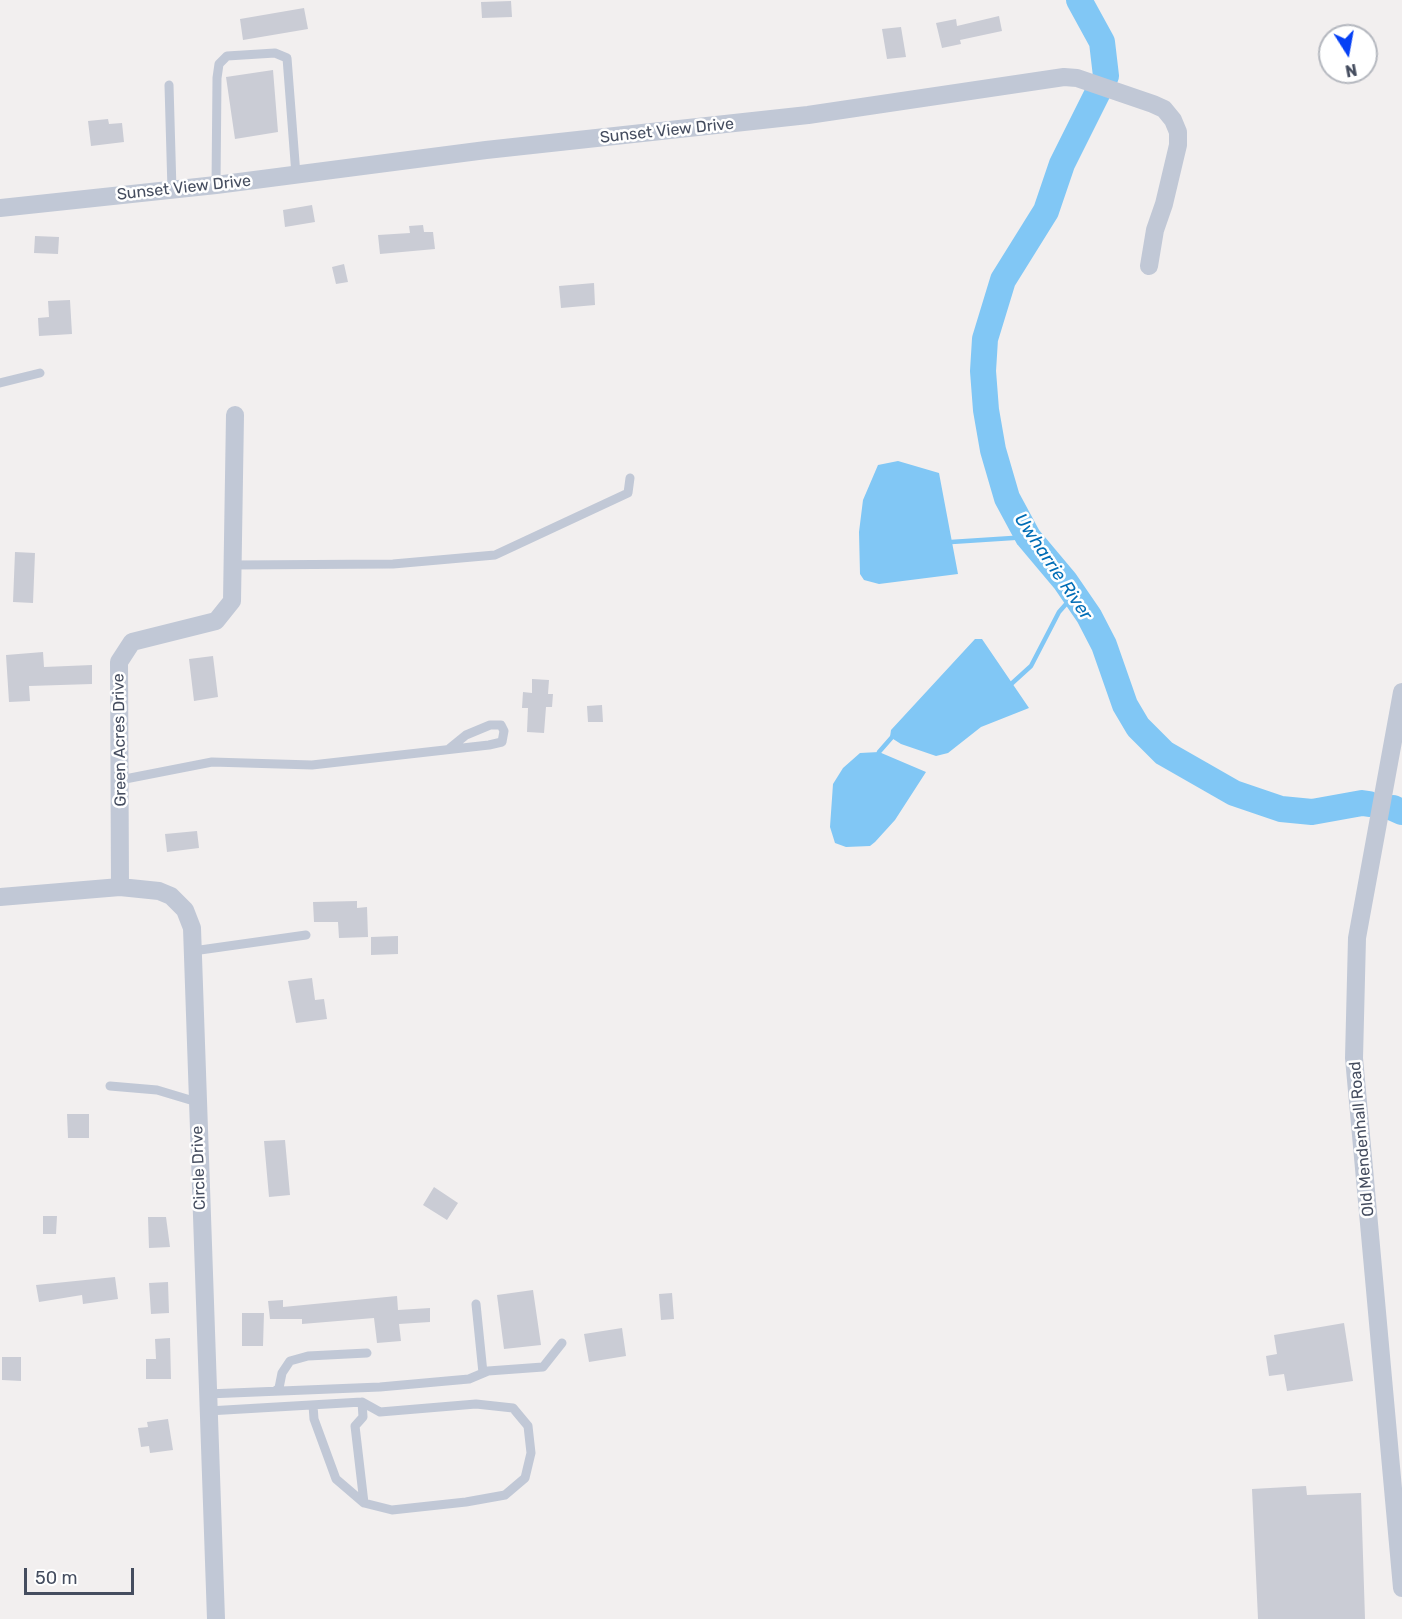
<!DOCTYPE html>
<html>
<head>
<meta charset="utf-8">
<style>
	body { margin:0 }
	#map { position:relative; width:1402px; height:1619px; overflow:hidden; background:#f2efef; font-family:Rubik,sans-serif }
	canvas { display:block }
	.north { position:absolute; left:1318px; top:24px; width:60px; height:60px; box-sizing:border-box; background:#fff; border:2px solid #b5b8bf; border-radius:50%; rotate:169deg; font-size:16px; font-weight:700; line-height:24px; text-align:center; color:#454d5f }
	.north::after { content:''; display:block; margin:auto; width:21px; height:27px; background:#0540f5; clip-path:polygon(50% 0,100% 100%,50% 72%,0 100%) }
	.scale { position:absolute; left:24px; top:1568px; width:110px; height:27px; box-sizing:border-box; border:3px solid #454d5f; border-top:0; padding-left:8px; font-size:18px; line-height:21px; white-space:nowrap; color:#454d5f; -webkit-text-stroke:4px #fff; paint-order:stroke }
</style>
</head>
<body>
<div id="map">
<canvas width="1402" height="1619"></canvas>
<div class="north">N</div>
<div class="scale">50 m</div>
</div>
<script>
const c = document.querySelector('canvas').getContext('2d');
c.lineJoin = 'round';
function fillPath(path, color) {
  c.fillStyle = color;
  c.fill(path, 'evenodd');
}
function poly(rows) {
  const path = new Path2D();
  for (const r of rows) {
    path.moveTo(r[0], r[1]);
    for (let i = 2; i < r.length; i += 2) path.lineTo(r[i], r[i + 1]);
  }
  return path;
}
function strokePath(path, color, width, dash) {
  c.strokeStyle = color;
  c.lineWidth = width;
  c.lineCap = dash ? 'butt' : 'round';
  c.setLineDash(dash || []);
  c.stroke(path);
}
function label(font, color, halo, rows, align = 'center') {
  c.font = font + ' Rubik,sans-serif';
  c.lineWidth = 5;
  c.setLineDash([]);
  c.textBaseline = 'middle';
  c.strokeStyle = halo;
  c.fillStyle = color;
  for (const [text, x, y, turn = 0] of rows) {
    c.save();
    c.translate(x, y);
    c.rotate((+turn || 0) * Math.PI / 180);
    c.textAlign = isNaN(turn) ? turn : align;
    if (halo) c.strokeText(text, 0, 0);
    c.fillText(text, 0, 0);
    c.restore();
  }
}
fillPath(poly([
	[898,461,939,473,958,574,879,584,864,580,860,574,859,532,863,500,878,465],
	[975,639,982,639,1029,708,981,727,948,753,936,756,901,744,890,737,891,730],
	[879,752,926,772,895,820,875,842,870,846,846,847,835,843,830,827,833,784,843,768,860,753]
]), '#81c7f5');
strokePath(poly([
	[951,542,1028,537],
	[1009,686,1031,666,1059,612,1074,595],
	[878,757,879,752,893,736]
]), '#81c7f5', 4.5);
strokePath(poly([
	[1079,0,1102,42,1106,76,1062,164,1046,211,1003,280,985,339,983,371,986,410,993,450,1007,498,1028,537,1065,581,1089,616,1104,645,1125,705,1138,727,1164,753,1234,793,1281,809,1312,812,1362,803,1369,804],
	[1393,808,1402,812]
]), '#81c7f5', 26);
fillPath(poly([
	[511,1,512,17,482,18,481,2],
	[304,8,308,29,243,40,240,19],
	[999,16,1002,31,960,40,961,44,942,48,936,23,956,19,957,26],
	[901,27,906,57,887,59,882,29],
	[273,70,278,132,235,139,226,77],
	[108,119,109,124,122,123,124,142,91,146,88,121],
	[312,205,315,222,285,227,283,210],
	[423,225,424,232,433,232,435,249,380,254,378,235,410,233,409,226],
	[35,236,59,237,58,254,34,253],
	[344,264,348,282,336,284,332,267],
	[594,283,595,305,561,308,559,286],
	[70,300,72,334,39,336,38,318,49,317,48,301],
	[15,552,35,553,33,603,13,602],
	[43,652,44,667,92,665,92,684,29,686,30,701,9,702,6,655],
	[213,656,218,697,194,701,189,659],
	[532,679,549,680,548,694,553,694,552,707,546,707,544,733,527,732,528,708,522,708,523,692,532,693],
	[602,705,603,722,588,722,587,706],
	[197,831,199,848,167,852,165,834],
	[357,901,357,908,367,907,368,937,339,938,338,922,314,922,313,902],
	[398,936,398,954,371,955,371,937],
	[312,978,315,1000,324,999,327,1019,296,1023,288,981],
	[67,1114,89,1114,89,1138,68,1138],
	[285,1140,290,1195,269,1197,264,1141],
	[434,1187,458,1203,447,1220,423,1205],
	[43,1216,57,1216,56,1234,43,1234],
	[148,1217,166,1217,170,1247,149,1248],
	[115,1277,118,1299,83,1304,82,1295,39,1302,36,1285],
	[168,1282,169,1313,151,1314,149,1283],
	[533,1290,541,1345,504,1349,497,1295],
	[672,1293,674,1319,661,1320,659,1294],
	[397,1296,398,1310,430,1308,430,1322,399,1324,401,1341,377,1343,374,1318,302,1324,302,1319,270,1319,268,1301,283,1300,283,1307],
	[242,1313,264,1313,263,1346,242,1346],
	[1344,1323,1353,1381,1287,1391,1284,1374,1269,1376,1266,1356,1277,1354,1274,1335],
	[622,1328,626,1356,589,1362,584,1334],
	[170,1338,171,1379,146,1379,146,1359,156,1359,155,1339],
	[2,1357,21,1357,21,1381,2,1380],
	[168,1419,173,1450,150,1453,149,1446,141,1447,138,1428,148,1427,147,1422],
	[1306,1486,1307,1495,1361,1493,1365,1619,1258,1619,1252,1489]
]), '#caccd5');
strokePath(poly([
	[169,85,172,190],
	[216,185,217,78,219,64,227,56,275,53,287,58,296,175],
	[0,383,40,373],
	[233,565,393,564,495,555,628,493,630,478],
	[120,780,212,762,312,765,489,745,502,742,504,731,501,725,490,725,466,735,450,748],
	[193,951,306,935],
	[110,1086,157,1090,197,1102],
	[476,1304,483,1373],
	[275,1391,279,1388,282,1373,290,1361,308,1356,367,1353],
	[207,1394,380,1387,469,1379,488,1371,543,1367,562,1343],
	[313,1405,314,1419,336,1479,364,1503],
	[208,1411,362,1402,380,1412,476,1404,513,1408,528,1426,531,1453,525,1478,505,1495,466,1502,392,1510,364,1503,355,1426,363,1417,362,1402]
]), '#c1c8d6', 9);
strokePath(poly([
	[0,208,216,185,486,150,808,115,1064,77,1077,78,1153,104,1164,109,1173,120,1178,132,1178,145,1164,204,1155,230,1149,266],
	[1402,692,1357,938,1354,1058,1402,1588],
	[120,887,119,662,132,642,216,621,232,601,235,415],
	[0,897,120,887,159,891,171,896,185,910,192,928,216,1619]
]), '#c1c8d6', 18);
label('16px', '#454d5f', '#fff', [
	["Sunset View Drive",667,131,-6],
	["Sunset View Drive",184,188,-6],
	["Green Acres Drive",120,740,-91],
	["Old Mendenhall Road",1362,1139,-95],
	["Circle Drive",199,1168,-92]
]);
label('italic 18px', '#006db6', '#fff', [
	["Uwharrie River",1053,567,56]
]);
</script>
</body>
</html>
